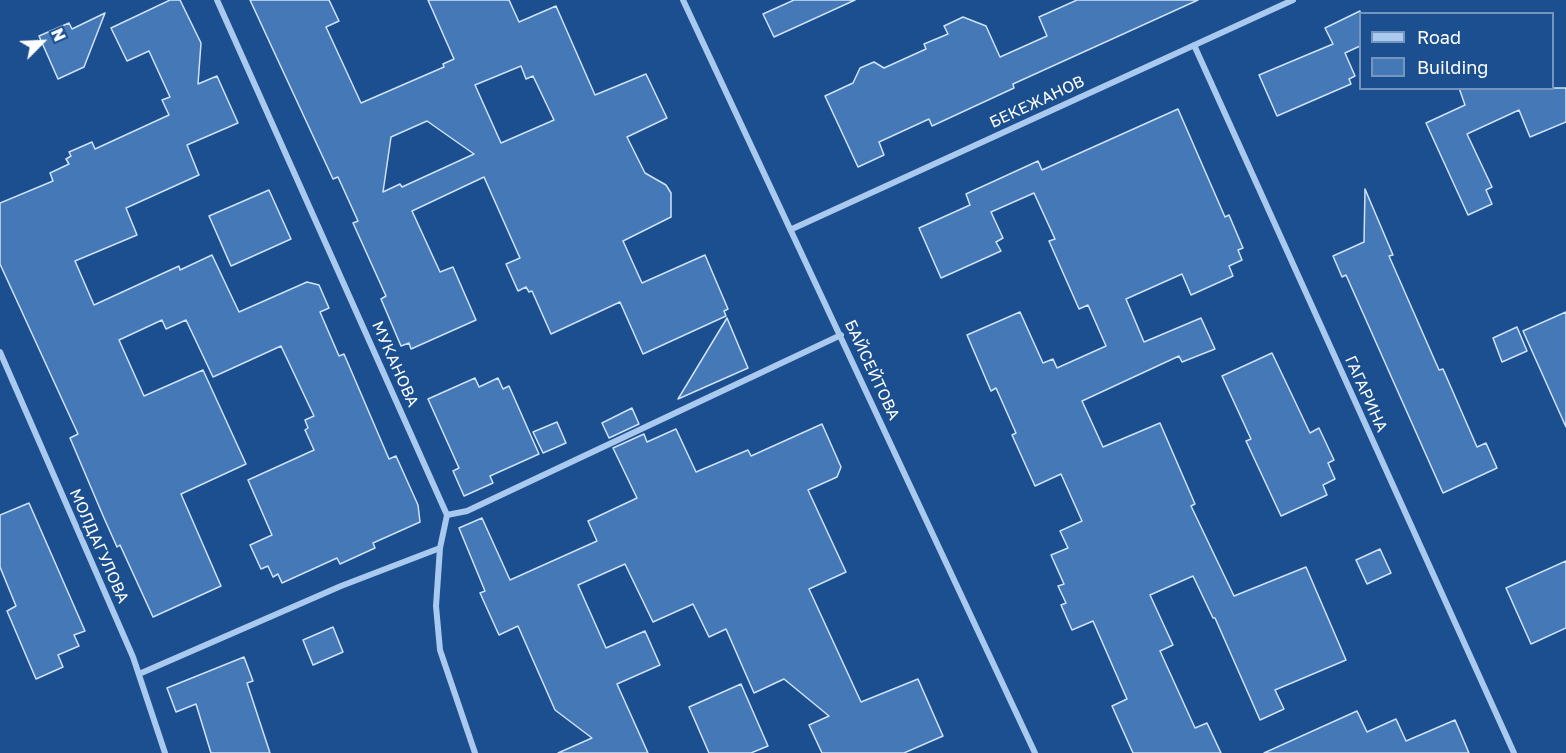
<!DOCTYPE html>
<html>
<head>
<meta charset="utf-8">
<style>
	body { margin:0 }
	#map { position:relative; width:1566px; height:753px; overflow:hidden; background:#1b4f8f; font-family:"Golos Text",sans-serif }
	canvas { display:block }
	.legend { position:absolute; left:1359px; top:12px; width:195px; height:78px; box-sizing:border-box; background:#1b4f8f; border:2px solid #7695bc; margin:0; padding:8px 10px; list-style:none; font-size:18px; color:#fff }
	.legend li { display:flex; align-items:center; gap:12px; height:30px }
	.legend b { width:30px; border:2px solid #7695bc }
	.north { position:absolute; left:12px; top:12px; width:60px; height:60px; -webkit-text-stroke:4px #1b4f8f; paint-order:stroke; rotate:66deg; font-size:16px; font-weight:700; line-height:24px; text-align:center; color:#fff }
	.north::after { content:''; display:block; margin:auto; width:21px; height:27px; background:#fff; clip-path:polygon(50% 0,100% 100%,50% 72%,0 100%) }
</style>
</head>
<body>
<div id="map">
<canvas width="1566" height="753"></canvas>
<ul class="legend">
<li><b style="height:8px;background:#a9c9ee"></b>Road</li>
<li><b style="height:16px;background:#4478b7"></b>Building</li>
</ul>
<div class="north">N</div>
</div>
<script>
const c = document.querySelector('canvas').getContext('2d');
c.lineJoin = 'round';
function fillPath(path, color) {
  c.fillStyle = color;
  c.fill(path, 'evenodd');
}
function poly(rows) {
  const path = new Path2D();
  for (const r of rows) {
    path.moveTo(r[0], r[1]);
    for (let i = 2; i < r.length; i += 2) path.lineTo(r[i], r[i + 1]);
  }
  return path;
}
function strokePath(path, color, width, dash) {
  c.strokeStyle = color;
  c.lineWidth = width;
  c.lineCap = dash ? 'butt' : 'round';
  c.setLineDash(dash || []);
  c.stroke(path);
}
function label(font, color, halo, rows, align = 'center') {
  c.font = font + ' "Golos Text",sans-serif';
  c.lineWidth = 6;
  c.setLineDash([]);
  c.textBaseline = 'middle';
  c.strokeStyle = halo;
  c.fillStyle = color;
  for (const [text, x, y, turn = 0] of rows) {
    c.save();
    c.translate(x, y);
    c.rotate((+turn || 0) * Math.PI / 180);
    c.textAlign = isNaN(turn) ? turn : align;
    if (halo) c.strokeText(text, 0, 0);
    c.fillText(text, 0, 0);
    c.restore();
  }
}
const building = poly([
	[170,0,180,0,201,43,198,84,217,76,238,123,187,145,199,175,126,208,137,235,75,261,94,305,179,266,180,270,212,255,239,312,307,282,319,285,329,308,320,312,339,356,344,354,389,459,396,456,418,505,420,522,373,543,375,548,340,564,337,558,282,583,278,574,273,577,268,566,261,569,250,545,272,535,248,480,314,450,305,430,308,428,305,420,314,416,281,346,213,377,186,320,166,329,162,320,119,340,144,396,203,370,246,464,181,494,221,586,153,617,120,545,117,547,104,518,70,438,78,434,0,264,0,203,53,181,50,173,69,164,66,159,71,156,69,152,92,142,95,149,169,115,162,100,170,97,149,51,127,61,111,28,170,0],
	[250,0,329,0,339,21,326,27,361,103,444,67,443,64,454,59,428,0,509,0,519,22,556,6,595,95,646,74,667,118,627,137,645,173,666,185,671,193,671,217,623,241,642,283,705,255,728,309,724,311,726,316,643,354,620,302,551,334,532,291,529,292,526,287,518,291,506,264,520,258,484,177,412,211,440,272,453,267,476,320,411,349,409,343,401,346,381,299,386,296,353,223,358,221,338,177,333,179,250,0],
	[521,66,526,79,533,76,554,120,501,143,475,85,521,66],
	[427,121,474,154,402,187,400,184,383,192,391,137,427,121],
	[794,0,855,0,774,37,763,14,794,0],
	[1077,0,1198,0,1013,84,1014,88,932,126,929,119,879,142,884,155,858,167,825,96,853,83,860,68,874,62,884,68,926,49,924,44,948,34,944,26,963,17,986,26,1000,57,1047,36,1039,17,1077,0],
	[1360,11,1360,46,1345,53,1355,76,1349,79,1351,84,1277,116,1259,75,1333,44,1325,28,1360,11],
	[105,13,84,67,58,79,39,36,69,23,72,29,105,13],
	[1459,88,1566,88,1566,122,1530,137,1519,110,1467,134,1492,187,1486,190,1492,204,1468,215,1426,123,1465,105,1459,88],
	[1178,109,1225,217,1229,215,1243,248,1238,250,1242,260,1229,266,1233,276,1191,295,1182,274,1126,299,1144,342,1201,318,1215,349,1182,362,1179,356,1082,401,1103,447,1160,423,1195,504,1191,506,1234,596,1306,567,1346,660,1275,690,1284,709,1260,720,1215,618,1213,618,1193,576,1150,595,1173,645,1160,651,1195,728,1207,723,1221,753,1133,753,1112,706,1127,699,1093,621,1072,630,1061,605,1066,603,1058,586,1064,584,1051,555,1068,548,1060,531,1082,521,1061,474,1035,486,1012,435,1016,433,996,388,991,391,967,335,1020,312,1043,363,1053,359,1057,368,1106,346,1088,305,1079,309,1049,241,1055,239,1034,193,991,212,1003,238,996,242,1001,251,941,278,919,228,970,205,966,194,1038,161,1042,170,1178,109],
	[1365,189,1393,255,1389,256,1439,370,1443,369,1477,447,1486,443,1497,468,1443,493,1346,275,1342,277,1333,256,1364,242,1365,189],
	[269,190,291,239,231,266,209,216,269,190],
	[1566,312,1566,427,1523,331,1566,312],
	[727,318,748,368,678,399,727,318],
	[1517,327,1527,351,1502,362,1493,338,1517,327],
	[1272,353,1310,433,1319,428,1334,460,1328,463,1335,479,1323,485,1327,495,1281,516,1246,441,1251,439,1222,376,1272,353],
	[475,378,479,387,498,378,503,389,509,386,539,454,490,476,493,483,464,496,453,471,459,468,428,399,475,378],
	[632,408,639,424,609,438,602,423,632,408],
	[557,422,566,443,543,453,533,432,557,422],
	[822,424,841,467,837,477,808,490,846,572,809,589,861,702,918,679,943,736,904,753,822,753,809,725,829,716,784,679,754,693,726,629,709,637,693,604,653,622,625,564,578,585,606,648,645,631,660,665,617,684,648,753,558,753,592,738,555,710,518,626,499,635,480,593,485,591,459,528,482,518,510,580,597,541,588,521,637,498,613,448,644,434,647,442,676,429,696,472,748,450,751,456,822,424],
	[29,503,85,631,74,635,79,646,58,655,63,667,36,679,7,611,16,606,0,567,0,515,29,503],
	[1380,549,1391,573,1367,584,1356,560,1380,549],
	[1566,561,1566,628,1531,644,1506,588,1566,561],
	[333,627,343,652,313,665,303,640,333,627],
	[244,657,253,681,247,683,270,753,211,753,196,704,176,712,167,688,244,657],
	[741,684,768,746,751,753,709,753,689,707,741,684],
	[1357,711,1367,732,1396,719,1406,741,1455,720,1469,753,1264,753,1357,711]
]);
fillPath(building, '#4478b7');
strokePath(building, '#cfe3fa', 1.5);
strokePath(poly([
	[217,0,447,515,440,548,436,606,440,650,475,753],
	[683,0,1035,753],
	[1194,45,1514,753],
	[792,229,1293,0],
	[0,352,133,657,165,753],
	[447,515,467,511,841,335],
	[139,674,341,586,440,548]
]), '#a9c9ee', 6);
label('16px', '#fff', '#1b4f8f', [
	["БЕКЕЖАНОВ",1037,102,-25],
	["МУКАНОВА",395,364,66],
	["БАЙСЕЙТОВА",872,370,65],
	["ГАГАРИНА",1366,394,66],
	["МОЛДАГУЛОВА",99,546,66]
]);
</script>
</body>
</html>
